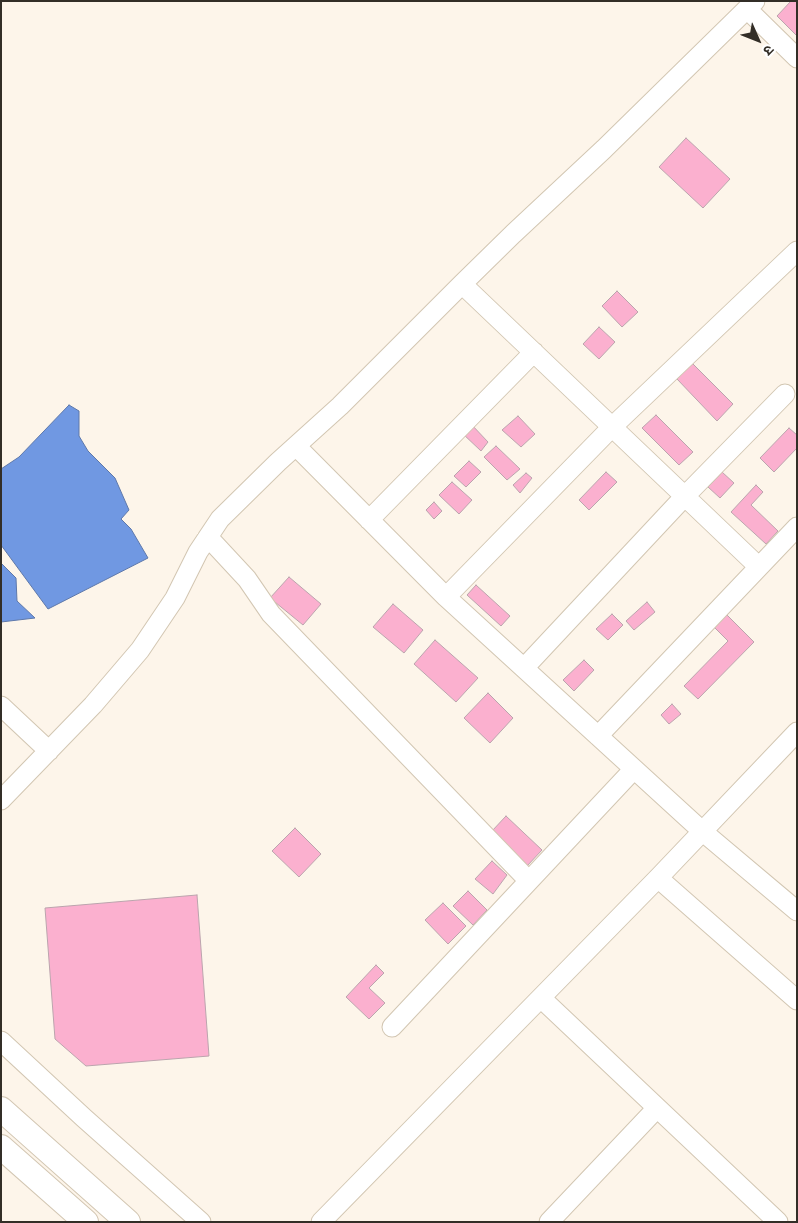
<!DOCTYPE html>
<html>
<head>
<meta charset="utf-8">
<style>
	body { margin:0 }
	#map { position:relative; width:798px; height:1223px; overflow:hidden; background:#fdf5ea; font-family:Manrope,"Noto Sans Devanagari",sans-serif }
	canvas { display:block }
	.frame { position:absolute; inset:0; border:2px solid #332e27; pointer-events:none }
	.north { position:absolute; left:733px; top:15px; width:50px; height:50px; -webkit-text-stroke:4px #fff; paint-order:stroke; rotate:134deg; font-size:14px; font-weight:700; line-height:20px; text-align:center; color:#332e27 }
	.north::after { content:''; display:block; margin:auto; width:18px; height:22px; background:#332e27; clip-path:polygon(50% 0,100% 100%,50% 72%,0 100%) }
</style>
</head>
<body>
<div id="map">
<canvas width="798" height="1223"></canvas>
<div class="frame"></div>
<div class="north">उ</div>
</div>
<script>
const c = document.querySelector('canvas').getContext('2d');
c.lineJoin = 'round';
function fillPath(path, color) {
  c.fillStyle = color;
  c.fill(path, 'evenodd');
}
function poly(rows) {
  const path = new Path2D();
  for (const r of rows) {
    path.moveTo(r[0], r[1]);
    for (let i = 2; i < r.length; i += 2) path.lineTo(r[i], r[i + 1]);
  }
  return path;
}
function strokePath(path, color, width, dash) {
  c.strokeStyle = color;
  c.lineWidth = width;
  c.lineCap = dash ? 'butt' : 'round';
  c.setLineDash(dash || []);
  c.stroke(path);
}
const water = poly([
	[69,405,79,411,79,436,88,451,115,478,129,510,121,519,131,529,148,558,48,609,1,545,1,469,19,457,69,405],
	[1,563,16,578,17,601,35,618,1,622,1,563]
]);
fillPath(water, '#7098e2');
strokePath(water, '#5e78aa', 1);
const building = poly([
	[791,1,797,1,797,36,777,16,791,1],
	[686,138,730,179,703,208,659,167,686,138],
	[617,291,638,312,622,327,602,306,617,291],
	[599,327,615,342,599,359,583,344,599,327],
	[692,363,733,404,717,421,677,379,692,363],
	[656,415,693,452,679,465,642,428,656,415],
	[518,416,535,434,521,447,502,430,518,416],
	[471,424,488,442,481,451,462,433,471,424],
	[789,428,797,435,797,448,774,472,760,458,789,428],
	[496,446,520,469,507,480,484,457,496,446],
	[469,461,481,472,466,487,454,476,469,461],
	[606,472,617,482,589,510,579,500,606,472],
	[722,472,734,483,720,498,708,487,722,472],
	[526,473,532,478,520,493,513,485,526,473],
	[452,482,472,500,459,514,439,495,452,482],
	[756,485,763,492,751,505,778,531,766,544,731,512,756,485],
	[434,502,442,511,434,519,426,510,434,502],
	[289,577,321,604,303,625,270,598,289,577],
	[476,585,510,616,501,626,467,595,476,585],
	[647,602,655,612,634,630,626,621,647,602],
	[393,604,423,630,404,653,373,627,393,604],
	[721,609,754,642,698,699,684,686,728,641,708,621,721,609],
	[612,614,623,625,608,640,596,629,612,614],
	[435,640,478,678,456,702,414,664,435,640],
	[584,660,594,670,574,691,563,680,584,660],
	[488,693,513,718,490,743,464,718,488,693],
	[672,704,681,714,669,724,661,715,672,704],
	[506,816,542,850,527,866,492,831,506,816],
	[295,828,321,854,299,877,272,851,295,828],
	[492,861,507,875,493,894,475,879,492,861],
	[468,891,487,910,473,925,453,906,468,891],
	[197,895,209,1056,86,1066,55,1039,45,908,197,895],
	[443,903,466,926,448,944,425,920,443,903],
	[376,965,384,973,369,988,385,1003,369,1019,346,997,376,965]
]);
fillPath(building, '#fbb0cf');
strokePath(building, '#bba4ad', 1);
const minor = poly([
	[747,9,797,58],
	[462,284,759,567],
	[296,446,446,597,702,831,797,911],
	[369,520,534,352],
	[208,537,247,579,271,614,529,881],
	[446,597,612,427,797,251],
	[524,668,685,496,785,394],
	[1,706,49,751],
	[598,736,797,527],
	[1,800,93,705,140,650,175,598,198,552,220,519,278,462,340,406,462,284,513,234,604,149,755,1],
	[658,878,797,1000],
	[541,998,778,1222],
	[392,1027,634,769],
	[1,1041,84,1118,201,1222],
	[321,1222,658,878,797,732],
	[549,1222,657,1108]
]);
const tertiary = poly([
	[1,1109,128,1222],
	[1,1147,86,1222]
]);
strokePath(minor, '#d2c6b2', 21);
strokePath(tertiary, '#d2c6b2', 26);
strokePath(minor, '#fff', 19);
strokePath(tertiary, '#fff', 24);
</script>
</body>
</html>
